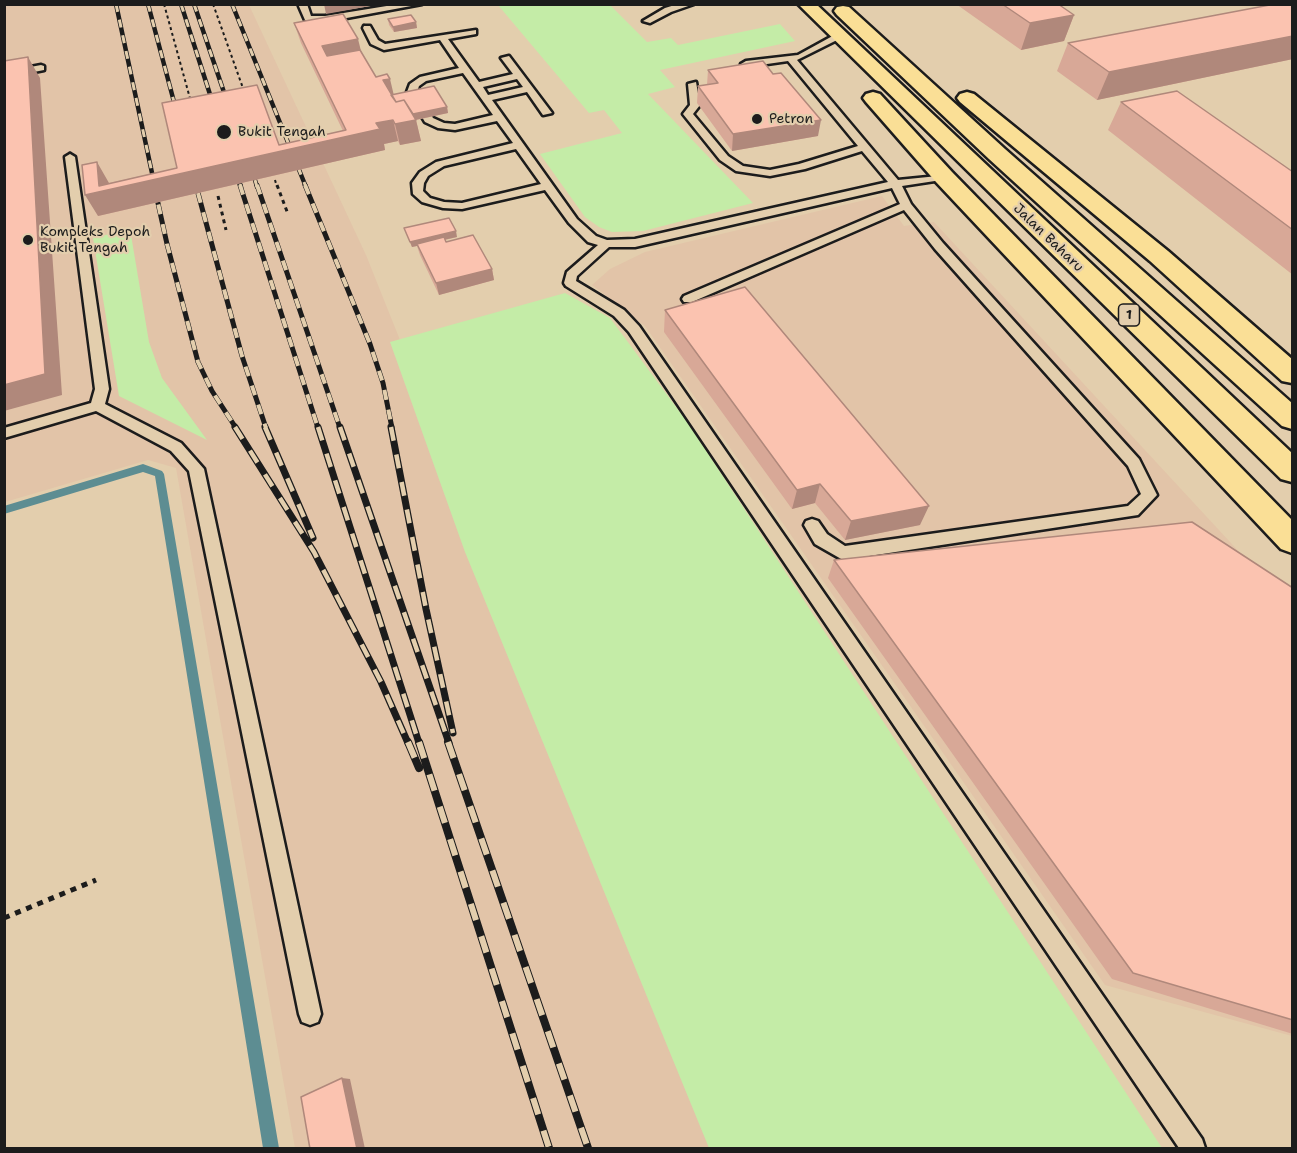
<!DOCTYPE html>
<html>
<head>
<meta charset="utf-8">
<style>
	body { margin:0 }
	#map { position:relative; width:1297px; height:1153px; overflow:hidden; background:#e3cead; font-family:"Shantell Sans",sans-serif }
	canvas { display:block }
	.frame { position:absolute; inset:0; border:6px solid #1c1c1c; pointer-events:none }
</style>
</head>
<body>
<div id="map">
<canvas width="1297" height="1153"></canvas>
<div class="frame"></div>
</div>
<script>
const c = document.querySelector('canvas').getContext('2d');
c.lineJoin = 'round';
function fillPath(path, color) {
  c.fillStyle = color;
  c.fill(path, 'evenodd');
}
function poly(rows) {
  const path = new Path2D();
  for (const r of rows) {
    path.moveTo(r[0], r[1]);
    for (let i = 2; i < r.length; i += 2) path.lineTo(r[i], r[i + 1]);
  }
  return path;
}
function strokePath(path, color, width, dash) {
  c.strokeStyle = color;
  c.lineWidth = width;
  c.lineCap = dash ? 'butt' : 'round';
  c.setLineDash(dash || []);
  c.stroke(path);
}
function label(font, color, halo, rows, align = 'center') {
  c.font = font + ' "Shantell Sans",sans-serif';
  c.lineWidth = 4.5;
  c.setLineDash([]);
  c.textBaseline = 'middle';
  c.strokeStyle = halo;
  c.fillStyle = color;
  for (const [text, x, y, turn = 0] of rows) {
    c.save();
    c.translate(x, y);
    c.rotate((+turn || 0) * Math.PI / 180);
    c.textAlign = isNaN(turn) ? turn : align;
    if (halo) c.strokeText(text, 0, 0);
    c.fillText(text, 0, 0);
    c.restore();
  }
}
fillPath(poly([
	[5,5,249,5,366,255,723,1148,295,1148,176,468,148,460,5,502],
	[882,196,904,226,934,222,1292,609,1292,1036,1105,985,645,326,592,285,610,269,645,252]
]), '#e2c4a8');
fillPath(poly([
	[498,5,610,5,647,42,671,38,678,45,780,24,795,41,660,70,675,87,648,94,753,203,643,231,612,232,599,227,585,217,540,154,622,133,604,110,589,113],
	[130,229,149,342,162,378,207,440,119,396,93,238],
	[565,293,610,318,688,423,1162,1148,709,1148,465,552,390,342]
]), '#c4eca7');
fillPath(poly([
	[143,464,162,471,164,474,279,1148,263,1148,155,476,143,472,4,514,4,506,143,464]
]), '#5d8d92');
const service = poly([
	[298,4,307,4,311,16,325,16,399,4,422,4,325,22,305,20,298,4],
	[678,4,694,4,671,12,650,23,643,21,665,8,678,4],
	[364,26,370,26,378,40,385,44,476,30,476,34,448,39,479,82,513,74,501,58,509,56,552,113,543,115,527,92,492,100,577,219,596,236,607,240,635,239,888,182,862,151,805,169,770,176,736,171,720,160,683,114,690,105,688,84,696,82,700,105,693,114,728,156,743,166,770,170,799,164,858,146,788,61,746,67,741,64,746,61,798,55,838,33,841,34,841,38,797,60,898,180,948,175,948,179,902,186,911,204,943,243,1139,459,1157,495,1138,515,843,560,815,544,804,525,806,521,812,519,818,521,827,534,845,546,1128,506,1141,494,1128,466,935,249,904,210,692,302,684,302,682,299,684,296,900,204,892,188,635,247,609,247,577,276,576,281,624,310,639,326,1202,1139,1205,1148,1179,1148,629,332,614,316,566,286,564,283,567,272,598,245,588,242,569,223,545,190,462,209,443,208,422,202,413,194,412,183,420,172,436,162,513,143,497,121,455,130,438,128,425,122,407,92,410,84,420,77,459,68,440,40,384,50,371,44,363,28,364,26],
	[463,73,493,115,455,124,444,123,433,118,417,92,419,86,426,81,463,73],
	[517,79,523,87,488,95,483,87,517,79],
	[516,149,541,184,462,203,444,202,430,198,423,191,424,183,428,176,444,166,516,149],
	[41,65,44,66,44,70,4,78,4,72,41,65],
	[70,154,75,157,109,389,105,404,181,443,204,469,321,1014,318,1022,310,1025,302,1022,299,1014,189,471,171,451,96,411,4,438,4,428,91,403,95,389,65,157,70,154]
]);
const trunk = poly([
	[798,4,816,4,1292,453,1292,482,1281,479,798,4],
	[843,6,849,7,1005,149,1292,403,1292,429,1282,426,989,159,837,15,834,11,837,7,843,6],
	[873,92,880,94,952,172,1292,520,1292,553,1281,549,936,182,866,102,863,98,866,94,873,92],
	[967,92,974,94,1168,251,1292,359,1292,383,1282,381,1150,261,960,102,957,98,960,94,967,92]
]);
strokePath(service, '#1c1c1c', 5);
strokePath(trunk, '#1c1c1c', 5);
strokePath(poly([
	[164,4,191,102],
	[213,4,244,91],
	[275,180,277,187]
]), '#1c1c1c', 2, [3, 3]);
strokePath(poly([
	[277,185,288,214],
	[218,196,226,230]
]), '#1c1c1c', 3, [4, 4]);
strokePath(poly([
	[4,918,96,880]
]), '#1c1c1c', 5, [6, 6]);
fillPath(service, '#e3cead');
fillPath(trunk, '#fadf96');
const railFar3 = poly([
	[116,4,155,187],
	[148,4,178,117],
	[181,4,215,110],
	[194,4,229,107],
	[232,4,306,187],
	[255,180,257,187],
	[240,184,241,187]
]);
const railFar2 = poly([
	[154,185,167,244,198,362,212,391,236,428],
	[240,185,318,428],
	[257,185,340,428],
	[305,185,370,344,383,383,392,428],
	[198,193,242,356,266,428]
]);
const railFar1 = poly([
	[235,427,314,552,381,682,408,743],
	[265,427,313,538],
	[318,427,419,743],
	[340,427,449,743],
	[391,427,426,609,453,733]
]);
const rail = poly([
	[408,742,419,768],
	[419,742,549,1148],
	[448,742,588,1148]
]);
strokePath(railFar3, '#1c1c1c', 4.5);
strokePath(railFar2, '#1c1c1c', 5);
strokePath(railFar1, '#1c1c1c', 7);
strokePath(rail, '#1c1c1c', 8);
strokePath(railFar3, '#e3cead', 3, [8]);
strokePath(railFar2, '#e3cead', 4, [10]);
strokePath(railFar1, '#e3cead', 4.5, [14]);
strokePath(rail, '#e3cead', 6, [17]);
fillPath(poly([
	[956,4,1058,4,1074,15,1064,41,1021,50],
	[1293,4,1293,59,1097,100,1057,71,1068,43],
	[388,19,416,22,417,28,394,32,389,25],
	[294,23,361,51,376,77,393,94,447,107,448,113,416,120,421,141,400,145,398,141,384,144,385,150,98,216,109,183,343,131,301,43],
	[708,70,773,74,818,136,732,151,697,103,698,86,707,85],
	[1121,102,1293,172,1293,275,1108,130],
	[404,228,457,237,445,240,446,242,492,269,494,280,439,295,420,255,417,246,412,247],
	[665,310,920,525,845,540,815,503,792,509,664,332],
	[834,560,1293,588,1293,1034,1112,979,828,578]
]), '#d8a897');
fillPath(poly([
	[324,4,381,4,326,14],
	[1074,15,1064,41,1021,50,1030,23],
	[416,22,417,28,394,32,393,27],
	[1293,36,1293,59,1097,100,1109,72],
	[358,39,363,59,328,66,322,46],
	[28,57,40,78,62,395,4,411,4,385],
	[390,79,395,100,383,80],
	[447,107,448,113,401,123,399,117],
	[393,120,398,141,384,144,385,150,98,216,85,195,99,186,97,162,109,183,110,189,282,151,376,123],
	[416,120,421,141,400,145,395,124],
	[821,120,818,136,732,151,733,134],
	[456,231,457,237,412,247,410,242],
	[492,269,494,280,439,295,436,283],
	[820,484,815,503,792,509,797,490],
	[929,506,920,525,845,540,851,521],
	[342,1078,350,1079,365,1149,357,1149]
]), '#b0887b');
const building = poly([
	[1002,4,1058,4,1074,15,1030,23,1002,4],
	[1275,4,1293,4,1293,36,1109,72,1068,43,1275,4],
	[343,14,358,39,322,46,327,56,360,50,376,77,387,74,390,79,383,80,396,102,404,100,416,120,395,124,393,120,376,123,380,129,85,195,82,165,97,162,99,186,177,168,162,103,257,85,279,145,346,130,294,23,343,14],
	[411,15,416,22,393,27,388,19,411,15],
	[28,57,45,374,4,385,4,61,28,57],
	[763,61,773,74,781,73,821,120,733,134,698,86,718,83,708,70,763,61],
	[434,86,447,107,413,114,404,100,396,102,391,95,434,86],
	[1177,91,1293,172,1293,230,1121,102,1177,91],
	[449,218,456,231,410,242,404,228,449,218],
	[473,235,492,269,436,283,417,244,444,237,446,242,473,235],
	[745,287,929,506,851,521,820,484,797,490,665,310,745,287],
	[1192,522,1293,588,1293,1020,1133,973,834,560,1192,522],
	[342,1078,357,1149,310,1149,301,1097,342,1078]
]);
fillPath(building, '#fbc3b0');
strokePath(building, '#b0887b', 1.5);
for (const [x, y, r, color] of [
	[757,119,6,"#1c1c1c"],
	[224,132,8,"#1c1c1c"],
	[28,240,6,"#1c1c1c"]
]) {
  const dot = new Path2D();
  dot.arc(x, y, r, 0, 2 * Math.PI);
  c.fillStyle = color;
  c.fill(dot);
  strokePath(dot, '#e3cead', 2);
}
label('14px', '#1c1c1c', '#e3cead', [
	["Petron",769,119],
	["Bukit Tengah",238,132],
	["Kompleks Depoh",40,232],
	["Bukit Tengah",40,248]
], 'left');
label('14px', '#1c1c1c', '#e3cead', [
	["Jalan Baharu",1048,238,44]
]);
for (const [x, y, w] of [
	[1129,315,21]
]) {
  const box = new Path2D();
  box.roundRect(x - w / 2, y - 11, w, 22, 4.5);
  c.fillStyle = '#e3cead';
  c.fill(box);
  strokePath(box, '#1c1c1c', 1.5);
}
label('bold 14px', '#1c1c1c', null, [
	["1",1129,315]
]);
</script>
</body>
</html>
